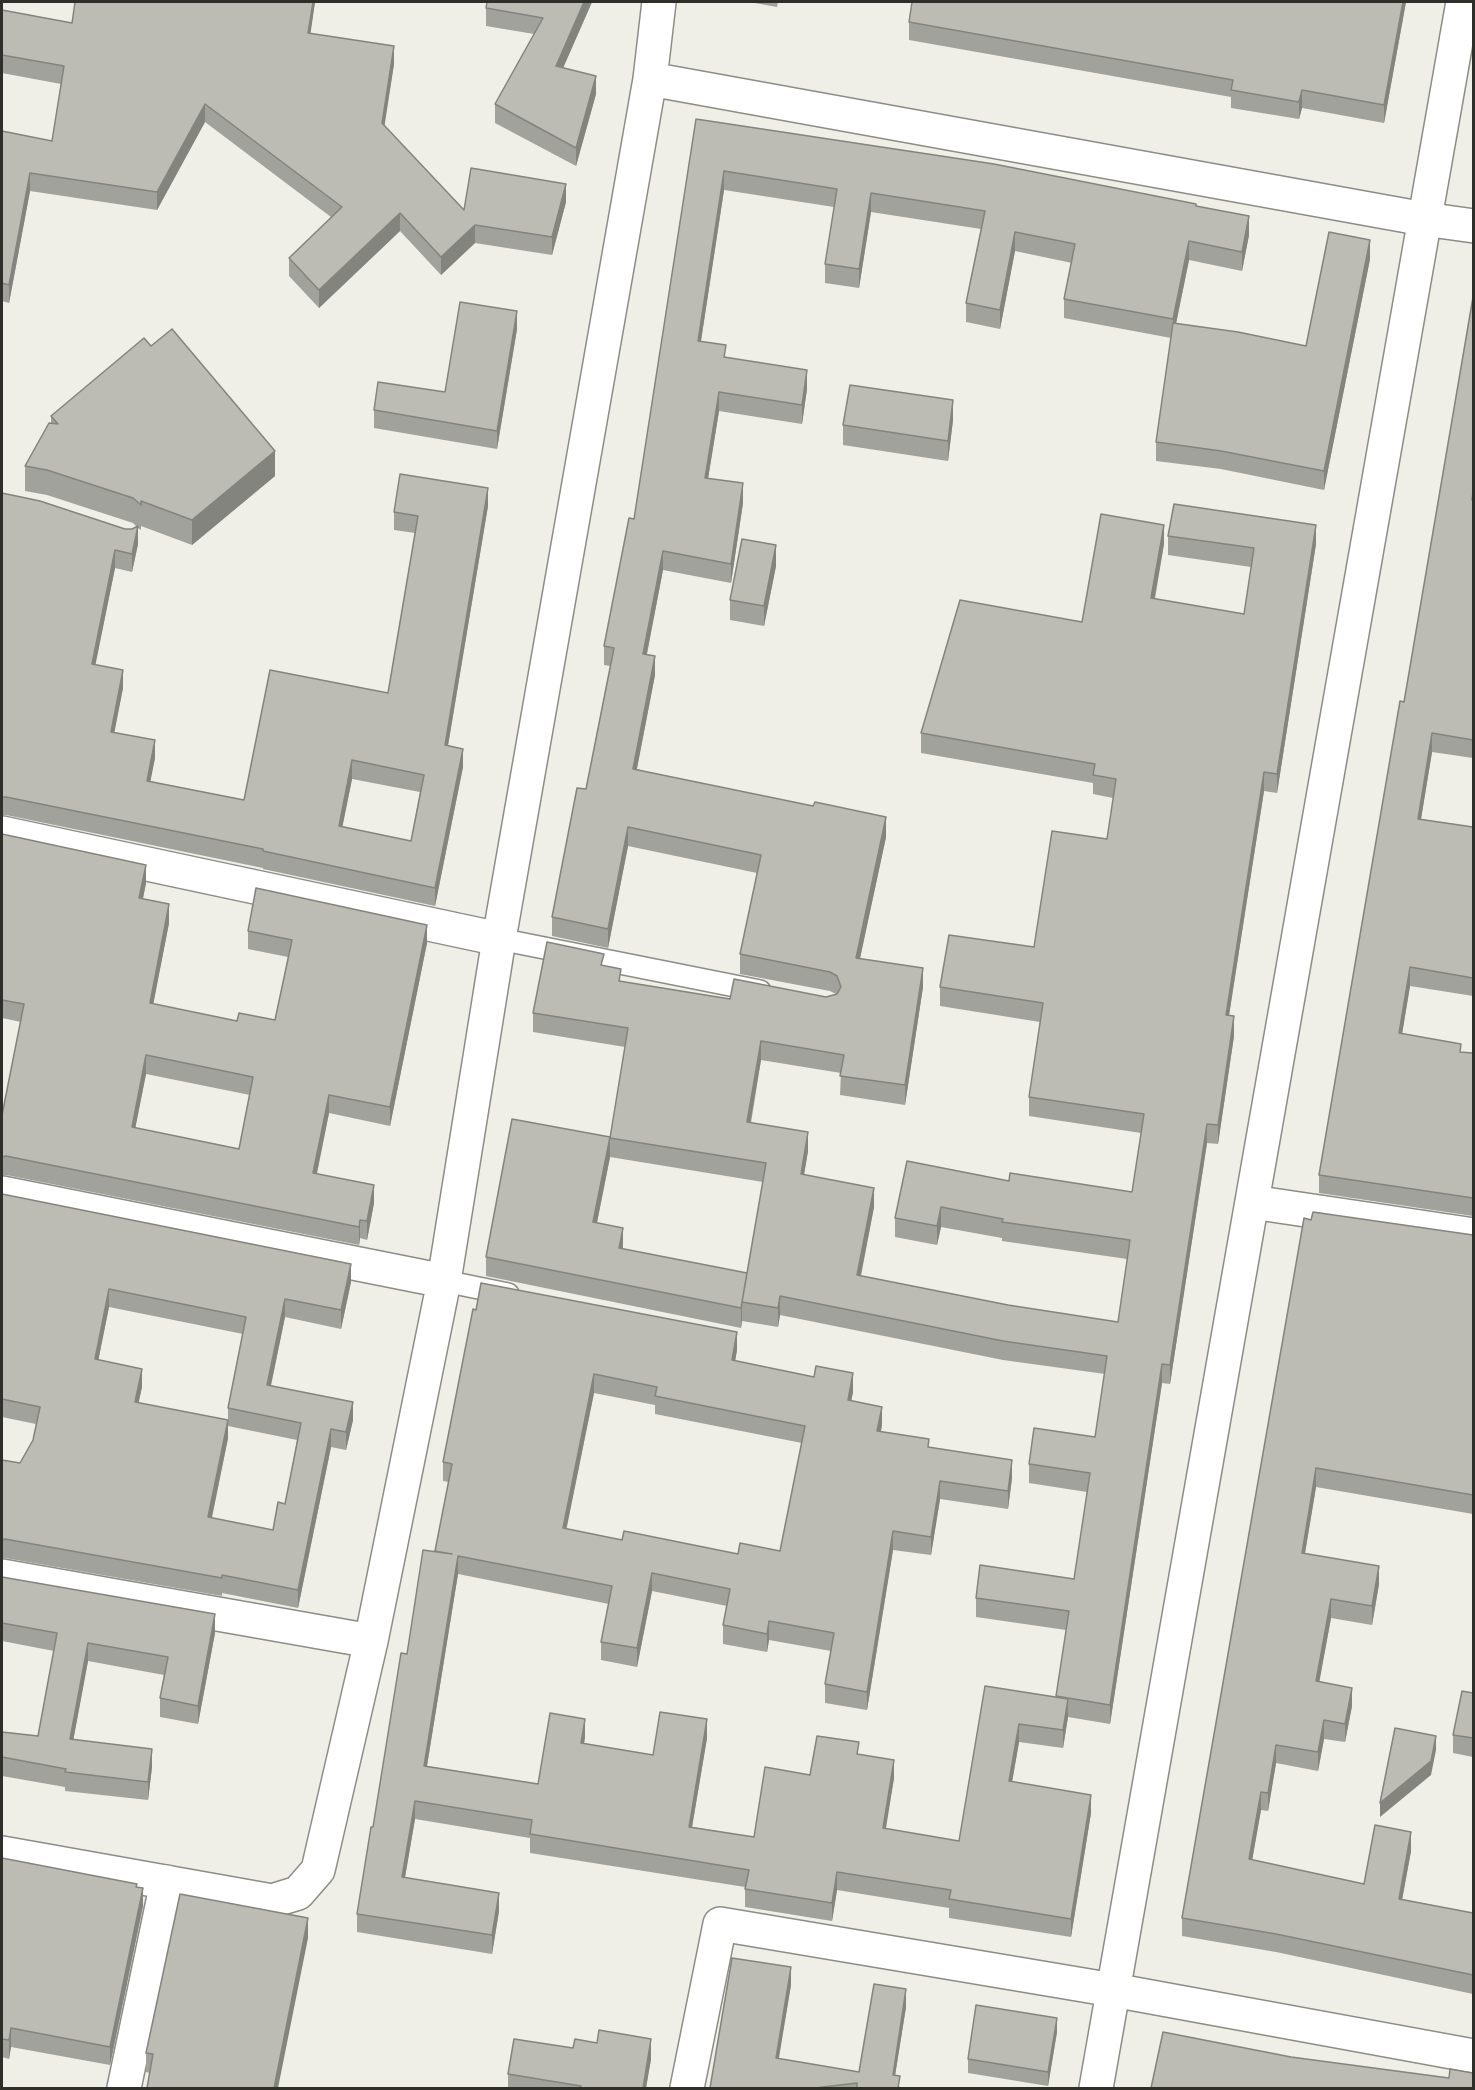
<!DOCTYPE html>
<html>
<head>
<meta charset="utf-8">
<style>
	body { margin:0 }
	#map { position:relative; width:1475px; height:2090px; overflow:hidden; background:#efefe8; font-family:"Titillium Web",sans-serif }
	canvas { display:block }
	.frame { position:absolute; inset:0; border:3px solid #2e2e2b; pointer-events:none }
</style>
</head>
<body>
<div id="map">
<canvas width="1475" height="2090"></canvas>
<div class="frame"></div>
</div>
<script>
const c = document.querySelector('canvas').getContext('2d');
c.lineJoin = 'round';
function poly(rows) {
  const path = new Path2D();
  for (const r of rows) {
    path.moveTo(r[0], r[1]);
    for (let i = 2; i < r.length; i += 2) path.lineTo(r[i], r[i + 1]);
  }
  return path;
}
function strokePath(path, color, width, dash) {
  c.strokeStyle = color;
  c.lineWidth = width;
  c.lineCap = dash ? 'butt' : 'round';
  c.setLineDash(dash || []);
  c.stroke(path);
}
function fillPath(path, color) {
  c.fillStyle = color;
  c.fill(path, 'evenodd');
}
const lane = poly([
	[499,939,760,991],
	[444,1281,508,1294]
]);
const street = poly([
	[650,79,659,2],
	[2,833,499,939],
	[2,1193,444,1281],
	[1252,1202,1474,1235],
	[2,1576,371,1641],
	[2,1853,272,1901,298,1893,318,1870,371,1641,444,1281,499,939,650,79,1424,219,1474,226],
	[124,2088,167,1882],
	[687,2088,720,1924,1113,1990,1474,2056],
	[1096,2088,1463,2]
]);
strokePath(lane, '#8d8d87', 24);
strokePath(street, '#8d8d87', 36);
strokePath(lane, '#fff', 21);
strokePath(street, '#fff', 33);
fillPath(poly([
	[75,2,315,2,310,33,394,64,384,126,464,210,566,202,552,255,475,243,441,275,400,231,319,308,289,276,289,258,331,217,205,122,157,210,30,191,9,303,2,301,2,131,52,141,61,84,2,73,2,10,72,23],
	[487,2,592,2,563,68,596,94,576,166,495,123,495,104,534,34,486,26,486,8],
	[749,2,778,2,777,7],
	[912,2,1406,2,1384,123,1302,108,1299,119,1231,108,1231,97,909,40,909,22],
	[696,119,1196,206,1249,235,1242,271,1189,260,1176,324,1306,346,1370,259,1324,490,1221,469,1156,461,1156,442,1171,338,1064,318,1064,299,1072,263,1015,251,1000,329,966,322,966,303,981,229,871,212,859,288,825,283,825,264,834,207,724,190,701,341,726,357,807,389,802,424,719,411,708,479,743,503,731,583,663,570,647,654,655,675,637,769,886,837,860,958,923,987,905,1105,840,1095,841,1073,761,1060,751,1123,808,1151,804,1174,874,1207,861,1276,1008,1305,1118,1322,1127,1259,1002,1241,1002,1238,941,1227,937,1245,895,1237,895,1218,1009,1181,1132,1192,1141,1133,1029,1116,1029,1097,1040,1022,940,1006,940,987,1034,947,1107,839,1113,798,1093,794,1093,783,921,753,921,733,1082,622,1164,544,1155,599,1244,614,1251,567,1168,555,1168,536,1316,544,1277,793,1264,791,1229,1016,1234,1036,1218,1144,1207,1143,1170,1384,1162,1383,1110,1724,1068,1717,1063,1748,1019,1742,1012,1782,1091,1813,1071,1937,949,1918,949,1908,837,1890,832,1921,745,1907,745,1887,530,1853,530,1838,415,1819,405,1877,499,1911,492,1954,357,1932,357,1914,407,1654,435,1552,449,1482,443,1481,443,1462,473,1309,737,1350,735,1361,853,1392,851,1401,882,1425,881,1431,929,1447,1012,1478,1008,1509,940,1499,931,1555,893,1550,867,1710,825,1703,825,1684,831,1651,769,1640,767,1652,723,1644,723,1625,727,1606,652,1591,637,1667,601,1660,601,1642,609,1604,458,1574,427,1766,538,1784,585,1737,584,1744,653,1755,707,1738,692,1827,754,1837,810,1775,859,1754,894,1778,885,1829,959,1841,985,1686,1056,1697,1066,1630,976,1617,976,1598,1074,1579,1087,1492,1029,1483,1029,1464,1095,1437,1105,1374,1003,1360,780,1315,778,1327,742,1321,741,1328,486,1276,486,1257,610,1137,625,1047,533,1032,533,1013,604,966,621,981,730,999,826,997,836,994,830,991,740,974,740,954,757,873,628,846,608,948,552,936,552,917,586,789,610,666,604,665,604,646,634,519],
	[610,1157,763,1182,747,1273,623,1249,597,1223],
	[594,1393,655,1405,655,1414,802,1443,780,1551,738,1554,622,1540,566,1529],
	[1473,297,1473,758,1432,752,1421,819,1473,827,1473,996,1410,986,1402,1034,1461,1052,1473,1053,1473,1216,1319,1193,1319,1175,1404,702],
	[517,329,497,449,374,428,374,410,445,392],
	[151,346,275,476,192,545,141,526,141,530,138,528,138,544,132,572,115,568,95,665,123,688,114,732,155,758,150,781,244,800,388,693,415,533,394,530,394,512,488,506,448,746,463,767,435,906,263,869,263,868,6,815,2,815,2,493,125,529,132,529,137,527,133,523,47,495,25,491,25,466,51,423,51,416],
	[352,779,420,792,411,841,342,827],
	[953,420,948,461,843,445,843,425],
	[776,566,764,626,730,620,730,600],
	[2,834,146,883,143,899,169,923,153,1004,237,1021,275,1020,288,957,248,949,248,931,427,943,390,1126,329,1113,317,1174,374,1203,367,1240,360,1238,359,1245,6,1175,2,1175,2,1115,21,1022,2,1018],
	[146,1074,250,1095,239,1149,135,1128],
	[2,1194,351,1282,341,1329,285,1317,271,1386,353,1420,346,1450,331,1447,298,1608,222,1593,222,1596,5,1558,2,1558,2,1460,20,1463,33,1440,36,1424,2,1417],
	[109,1307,243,1334,228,1408,228,1420,138,1403,142,1387,98,1360],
	[228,1426,297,1440,285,1504,273,1530,212,1518,228,1438],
	[1311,1220,1473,1235,1473,1514,1316,1487,1305,1553,1379,1584,1372,1625,1331,1618,1319,1682,1352,1706,1345,1742,1324,1739,1318,1771,1276,1763,1268,1811,1261,1810,1252,1860,1364,1884,1411,1851,1402,1899,1473,1913,1473,1994,1276,1952,1182,1936,1182,1918],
	[2,1577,215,1633,198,1724,160,1717,160,1698,164,1675,88,1661,73,1740,152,1767,148,1800,65,1791,65,1787,2,1776,2,1732,38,1736,54,1651,2,1641],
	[1473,1693,1473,1757,1453,1753,1453,1735],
	[2,1858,137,1887,143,1906,110,2065,11,2047,9,2059,2,2057],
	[308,1938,150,2073,146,2072,146,2053],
	[791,1985,778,2059,859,2072,906,2007,895,2076,900,2088,710,2088],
	[1057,2032,1048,2086,968,2073,968,2059],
	[573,2048,651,2059,646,2088,508,2088,508,2074]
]), '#a2a29c');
fillPath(poly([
	[313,2,315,2,308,51,308,33],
	[584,2,592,2,556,84,556,66],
	[1403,2,1406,2,1384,123,1384,105],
	[394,46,394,64,382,142,382,123],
	[596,76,596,94,576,166,576,148],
	[1302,90,1302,108,1299,119,1299,102],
	[205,104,205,122,157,210,157,192],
	[724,171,724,190,698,360,698,341],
	[30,173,30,191,9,303,9,285],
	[566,184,566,202,552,255,552,237],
	[871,193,871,212,859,288,859,269],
	[400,213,400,231,319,308,319,290],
	[1249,216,1249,235,1242,271,1242,252],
	[475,225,475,243,441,275,441,257],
	[1015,232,1015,251,1000,329,1000,310],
	[1370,240,1370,259,1324,490,1324,471],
	[1189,241,1189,260,1173,338,1173,319],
	[517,311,517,329,497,449,497,431],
	[807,370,807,389,802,424,802,405],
	[719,392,719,411,705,497,705,478],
	[953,400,953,420,948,461,948,441],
	[275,451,275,476,192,545,192,520],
	[743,483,743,503,731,583,731,564],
	[488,488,488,506,445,763,445,745],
	[1164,525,1164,544,1151,617,1151,598],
	[1316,525,1316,544,1277,793,1277,774],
	[138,526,138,544,132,572,132,554],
	[776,545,776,566,764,626,764,606],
	[115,550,115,568,92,682,92,664],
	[663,551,663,570,643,673,643,654],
	[655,656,655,675,633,788,633,769],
	[123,670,123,688,111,750,111,732],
	[1432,733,1432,752,1418,837,1418,819],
	[155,740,155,758,147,799,147,781],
	[463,749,463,767,435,906,435,888],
	[352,760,352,779,339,844,339,826],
	[1264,772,1264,791,1226,1034,1226,1015],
	[886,817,886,837,856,977,856,958],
	[628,827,628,846,608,948,608,929],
	[146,865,146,883,139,917,139,898],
	[169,904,169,923,150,1021,150,1003],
	[427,925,427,943,390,1126,390,1107],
	[1410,967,1410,986,1399,1052,1399,1033],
	[923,968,923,987,905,1105,905,1085],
	[1234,1016,1234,1036,1218,1144,1218,1125],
	[761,1041,761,1060,747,1141,747,1122],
	[146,1055,146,1074,132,1145,132,1127],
	[329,1095,329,1113,313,1191,313,1173],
	[1207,1124,1207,1143,1170,1384,1170,1365],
	[808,1132,808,1151,801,1193,801,1174],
	[610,1137,610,1157,593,1242,593,1222],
	[374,1185,374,1203,367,1240,367,1221],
	[874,1188,874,1207,857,1294,857,1275],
	[941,1207,941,1227,937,1245,937,1226],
	[360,1220,360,1238,359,1245,359,1227],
	[623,1228,623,1248,619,1268,619,1248],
	[351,1264,351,1282,341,1329,341,1310],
	[747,1273,742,1302,742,1321,741,1328,741,1308],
	[109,1289,109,1307,95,1377,95,1359],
	[780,1296,780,1315,778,1327,778,1308],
	[285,1299,285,1317,267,1403,267,1385],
	[737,1332,737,1350,732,1379,732,1360],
	[1162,1364,1162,1383,1110,1724,1110,1705],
	[142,1369,142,1387,135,1420,135,1402],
	[853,1373,853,1392,848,1418,848,1400],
	[594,1374,594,1393,563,1546,563,1528],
	[353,1402,353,1420,346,1450,346,1432],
	[882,1407,882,1425,877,1449,877,1431],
	[228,1420,228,1438,208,1535,208,1517],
	[331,1429,331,1447,298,1608,298,1590],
	[1012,1460,1012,1478,1008,1509,1008,1491],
	[1316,1468,1316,1487,1302,1571,1302,1553],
	[940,1481,940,1499,931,1555,931,1537],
	[893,1531,893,1550,867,1710,867,1692],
	[458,1556,458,1574,424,1784,424,1766],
	[1379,1566,1379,1584,1372,1625,1372,1606],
	[652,1573,652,1591,637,1667,637,1648],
	[1331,1599,1331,1618,1316,1700,1316,1681],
	[215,1614,215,1633,198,1724,198,1706],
	[769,1621,769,1640,767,1652,767,1634],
	[88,1643,88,1661,70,1758,70,1739],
	[1352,1688,1352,1706,1345,1742,1345,1724],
	[1068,1699,1068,1717,1063,1748,1063,1730],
	[585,1719,585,1737,581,1762,581,1743],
	[707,1719,707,1738,689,1845,689,1827],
	[1324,1720,1324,1739,1318,1771,1318,1752],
	[1019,1724,1019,1742,1009,1799,1009,1781],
	[1436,1736,1436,1750,1431,1775,1380,1817,1380,1803],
	[1276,1745,1276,1763,1268,1811,1268,1793],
	[152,1749,152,1767,148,1800,148,1782],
	[894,1760,894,1778,883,1847,883,1828],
	[1261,1792,1261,1810,1249,1878,1249,1859],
	[1091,1795,1091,1813,1071,1937,1071,1919],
	[415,1801,415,1819,402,1895,402,1877],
	[1411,1832,1411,1851,1399,1917,1399,1899],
	[837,1872,837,1890,832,1921,832,1903],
	[143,1888,143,1906,110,2065,110,2047],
	[499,1893,499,1911,492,1954,492,1935],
	[308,1918,308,1938,278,2088,274,2088],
	[791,1967,791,1985,776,2076,776,2058],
	[906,1989,906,2007,893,2088,893,2075],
	[1057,2018,1057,2032,1048,2086,1048,2072],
	[11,2028,11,2047,9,2059,9,2040],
	[651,2039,651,2059,646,2088,643,2088]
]), '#84847f');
const building = poly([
	[75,2,313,2,308,33,394,46,382,123,464,210,471,168,566,184,552,237,475,225,441,257,400,213,319,290,289,258,342,207,205,104,157,192,30,173,9,285,2,283,2,131,52,141,64,66,2,55,2,10,72,23,75,2],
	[487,2,584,2,556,66,596,76,576,148,495,104,543,18,486,8,487,2],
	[912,2,1403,2,1384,105,1302,90,1299,102,1231,90,1233,80,909,22,912,2],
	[696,119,994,164,1196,204,1196,206,1249,216,1242,252,1189,241,1173,319,1064,299,1075,244,1015,232,1000,310,966,303,985,211,871,193,859,269,825,264,837,189,724,171,698,341,726,345,724,357,807,370,802,405,719,392,705,478,743,483,731,564,663,551,643,654,655,656,633,769,813,806,815,802,886,817,856,958,923,968,905,1085,840,1076,844,1055,761,1041,747,1122,808,1132,801,1174,874,1188,857,1275,1008,1305,1118,1322,1130,1240,1002,1222,1003,1219,941,1207,937,1226,895,1218,907,1161,1009,1181,1010,1173,1132,1192,1144,1114,1029,1097,1043,1003,940,987,949,935,1034,947,1052,831,1107,839,1116,779,1093,775,1095,764,921,733,960,600,1082,622,1101,514,1164,525,1151,598,1244,614,1254,548,1168,536,1174,504,1316,525,1277,774,1264,772,1226,1015,1234,1016,1218,1125,1207,1124,1170,1365,1162,1364,1110,1705,1056,1696,1069,1611,976,1598,980,1565,1074,1579,1090,1473,1029,1464,1034,1428,1095,1437,1107,1356,1003,1341,780,1296,778,1308,742,1302,766,1163,610,1138,628,1028,533,1013,547,942,604,954,601,965,621,969,619,981,730,999,734,979,826,997,837,994,841,987,837,976,830,972,740,954,761,855,628,827,608,929,552,917,577,788,586,789,614,648,604,646,629,518,634,519,696,119],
	[1329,232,1370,240,1324,471,1221,451,1156,442,1173,323,1238,332,1306,346,1329,232],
	[1473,297,1473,492,1472,500,1473,500,1473,740,1432,733,1418,819,1473,827,1473,978,1410,967,1399,1033,1461,1044,1460,1052,1473,1053,1473,1198,1319,1175,1400,701,1404,702,1473,297],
	[460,302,517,311,497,431,374,410,378,382,445,392,460,302],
	[172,329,275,451,192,520,141,501,141,505,133,498,47,470,25,466,49,423,58,424,51,416,144,338,151,346,172,329],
	[850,385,953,400,948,441,843,425,850,385],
	[400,474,488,488,445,745,463,749,435,888,263,851,263,849,6,797,2,797,2,493,40,501,125,529,132,529,138,526,132,554,115,550,92,664,123,670,111,732,155,740,147,781,244,800,270,670,388,693,418,516,394,512,400,474],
	[352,760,424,775,411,841,339,826,352,760],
	[742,539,776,545,764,606,730,600,742,539],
	[2,834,146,865,139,898,169,904,150,1003,237,1021,239,1013,275,1020,292,940,248,931,256,888,427,925,390,1107,329,1095,313,1173,374,1185,367,1221,360,1220,359,1227,6,1156,2,1157,2,1115,24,1004,2,1000,2,834],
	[146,1055,253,1077,239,1149,132,1127,146,1055],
	[512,1119,610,1137,593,1222,623,1228,619,1248,747,1273,741,1308,486,1257,512,1119],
	[2,1194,351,1264,341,1310,285,1299,267,1385,353,1402,346,1432,331,1429,298,1590,222,1575,222,1578,5,1539,2,1540,2,1460,20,1463,33,1440,40,1407,2,1399,2,1194],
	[109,1289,246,1317,228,1408,301,1423,285,1504,278,1502,273,1530,208,1517,228,1420,135,1402,142,1369,95,1359,109,1289],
	[1313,1212,1473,1235,1473,1495,1316,1468,1302,1553,1379,1566,1372,1606,1331,1599,1316,1681,1352,1688,1345,1724,1324,1720,1318,1752,1276,1745,1268,1793,1261,1792,1249,1859,1364,1884,1375,1825,1411,1832,1399,1899,1473,1913,1473,1975,1276,1934,1182,1918,1304,1218,1311,1220,1313,1212],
	[481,1283,737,1332,732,1360,814,1377,816,1366,853,1373,848,1400,882,1407,877,1431,929,1439,928,1447,1012,1460,1008,1491,940,1481,931,1537,893,1531,867,1692,825,1684,834,1633,769,1621,767,1634,723,1625,730,1589,652,1573,637,1648,601,1642,612,1586,458,1556,424,1766,538,1784,550,1713,585,1719,581,1743,653,1755,660,1712,707,1719,689,1827,754,1837,765,1767,810,1775,817,1736,859,1742,857,1754,894,1760,883,1828,959,1841,985,1686,1068,1699,1063,1730,1019,1724,1009,1781,1091,1795,1071,1919,949,1899,951,1890,837,1872,832,1903,745,1889,749,1870,530,1834,532,1820,415,1801,402,1877,499,1893,492,1935,357,1914,371,1827,373,1827,401,1653,407,1654,423,1550,452,1554,435,1551,452,1464,443,1462,473,1309,476,1310,481,1283],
	[594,1374,657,1387,655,1396,805,1426,780,1551,740,1543,738,1554,624,1531,622,1540,563,1528,594,1374],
	[2,1577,215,1614,198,1706,160,1698,168,1657,88,1643,70,1739,152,1749,148,1782,65,1772,66,1769,2,1757,2,1732,38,1736,57,1633,2,1623,2,1577],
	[1462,1691,1473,1693,1473,1738,1453,1735,1462,1691],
	[1395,1728,1436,1736,1431,1761,1380,1803,1395,1728],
	[2,1858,137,1884,136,1887,143,1888,110,2047,11,2028,9,2040,2,2039,2,1858],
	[180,1894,308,1918,274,2088,147,2088,153,2054,146,2053,180,1894],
	[732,1958,791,1967,776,2058,859,2072,874,1984,906,1989,893,2075,900,2076,898,2088,857,2088,857,2083,815,2088,710,2088,732,1958],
	[976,2005,1057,2018,1048,2072,968,2059,976,2005],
	[599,2030,651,2039,643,2088,581,2088,581,2086,508,2074,514,2039,573,2048,575,2039,597,2043,599,2030],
	[1163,2032,1291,2057,1449,2078,1450,2069,1473,2073,1473,2088,1151,2088,1163,2032]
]);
fillPath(building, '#bcbcb5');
strokePath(building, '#84847f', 1.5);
</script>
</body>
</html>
